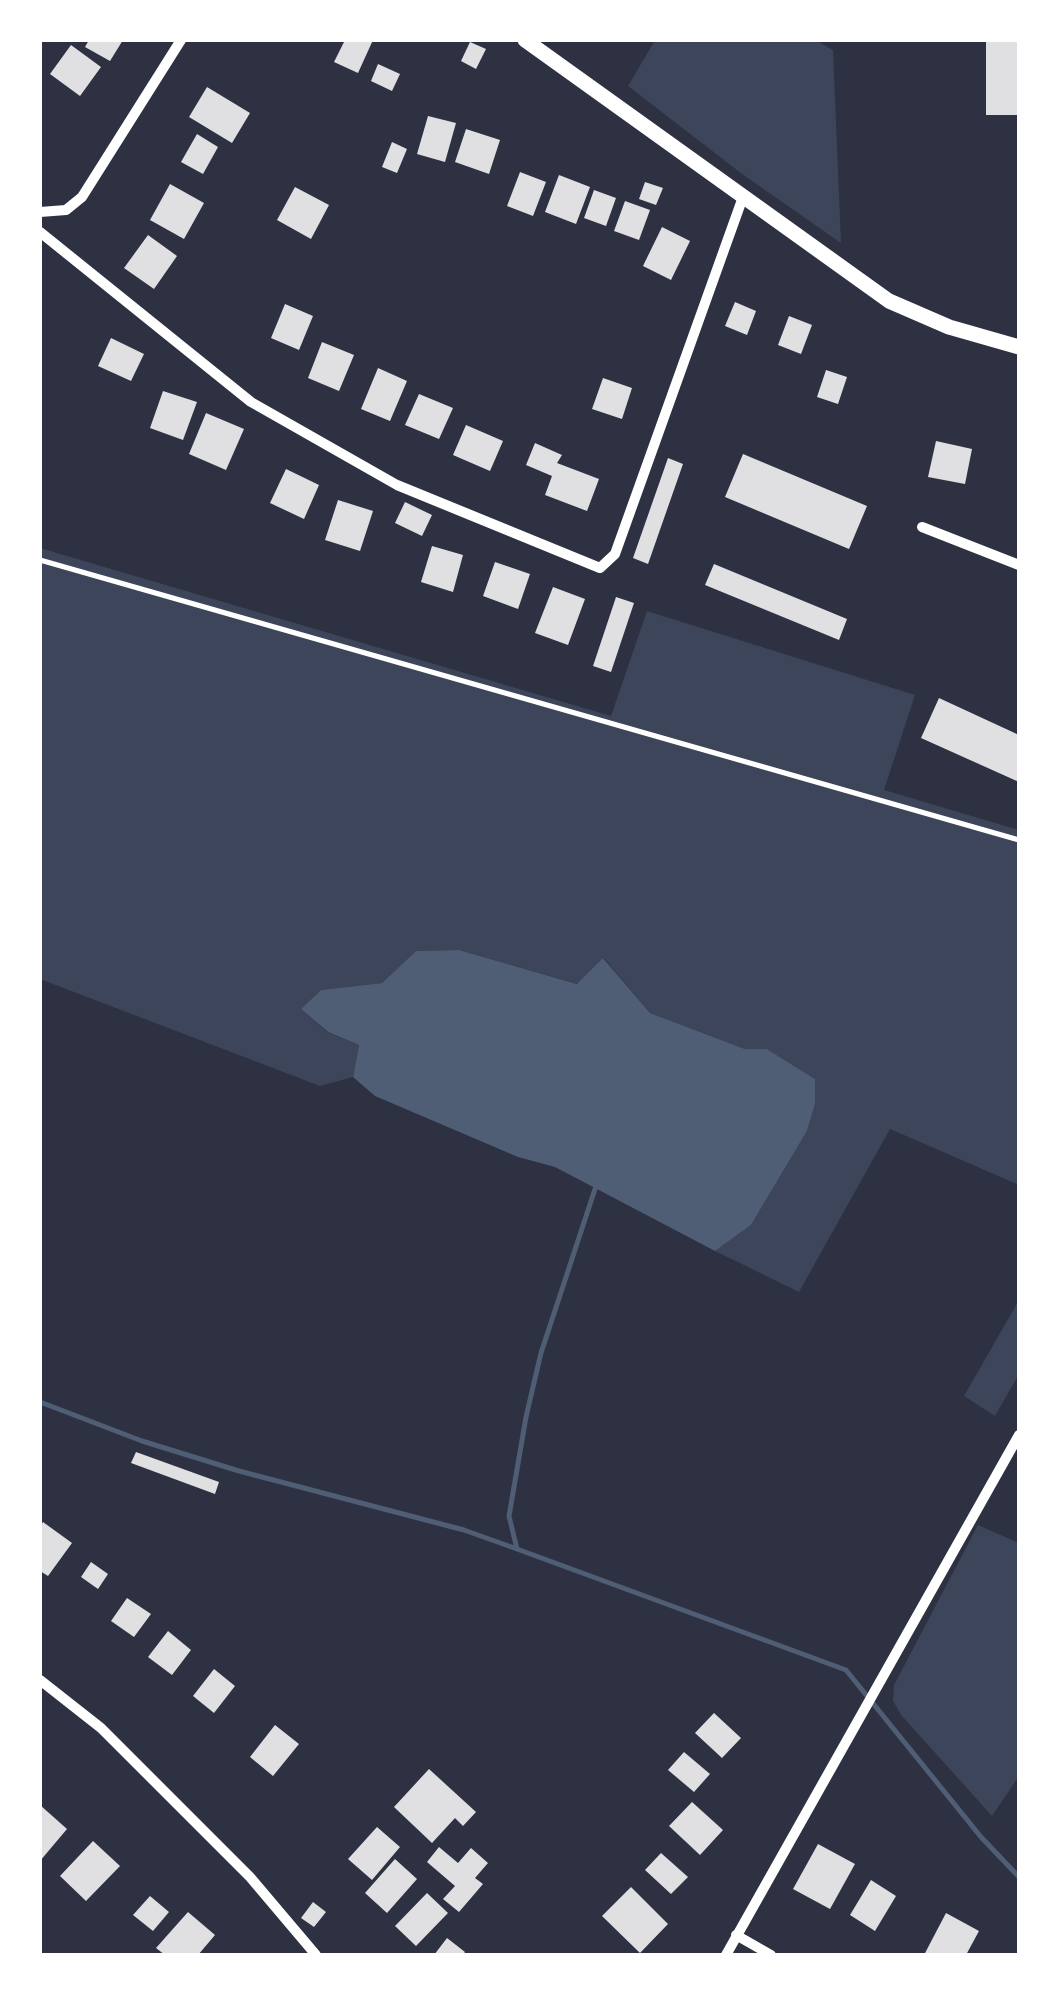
<!DOCTYPE html>
<html>
<head>
<meta charset="utf-8">
<style>
	body { margin:0 }
	#map { position:relative; width:1059px; height:1995px; overflow:hidden; background:#2d3142; font-family:Cabin,sans-serif }
	canvas { display:block }
	.frame { position:absolute; inset:0; border:42px solid #fff; pointer-events:none }
</style>
</head>
<body>
<div id="map">
<canvas width="1059" height="1995"></canvas>
<div class="frame"></div>
</div>
<script>
const c = document.querySelector('canvas').getContext('2d');
c.lineJoin = 'round';
function fillPath(path, color) {
  c.fillStyle = color;
  c.fill(path, 'evenodd');
}
function poly(rows) {
  const path = new Path2D();
  for (const r of rows) {
    path.moveTo(r[0], r[1]);
    for (let i = 2; i < r.length; i += 2) path.lineTo(r[i], r[i + 1]);
  }
  return path;
}
function strokePath(path, color, width, dash) {
  c.strokeStyle = color;
  c.lineWidth = width;
  c.lineCap = dash ? 'butt' : 'round';
  c.setLineDash(dash || []);
  c.stroke(path);
}
fillPath(poly([
	[655,40,815,40,833,50,841,243,742,174,628,86],
	[40,548,611,716,647,611,915,695,884,790,1019,830,1019,1185,890,1129,799,1292,715,1251,751,1225,807,1131,815,1104,815,1079,767,1049,745,1049,650,1013,604,958,578,984,459,950,416,951,382,983,321,990,301,1009,327,1032,359,1045,353,1077,320,1086,40,979],
	[1019,1300,1019,1374,995,1416,964,1396],
	[978,1525,1019,1543,1019,1776,992,1816,901,1715,893,1701,894,1685]
]), '#3c4559');
fillPath(poly([
	[459,950,577,984,603,958,650,1013,745,1049,767,1049,815,1079,815,1104,807,1131,751,1225,715,1251,555,1167,518,1157,375,1096,353,1077,359,1045,328,1032,301,1009,321,990,382,983,416,951]
]), '#4f5d75');
strokePath(poly([
	[595,1189,541,1353,526,1417,509,1516,517,1549,846,1670,981,1837,1019,1877],
	[40,1402,142,1441,239,1471,464,1530,517,1549]
]), '#4f5d75', 5);
fillPath(poly([
	[89,40,123,40,110,61,85,47],
	[345,40,373,40,358,73,334,62],
	[986,40,1019,40,1019,115,986,115],
	[470,42,486,49,476,69,461,61],
	[71,45,101,67,80,96,50,74],
	[378,64,400,74,392,91,371,81],
	[207,87,250,113,232,143,189,117],
	[428,116,456,123,445,162,417,154],
	[466,129,500,140,489,174,455,162],
	[197,134,218,147,203,174,181,162],
	[392,142,407,149,397,173,382,167],
	[520,172,546,182,533,216,507,206],
	[559,175,590,187,576,224,545,212],
	[645,182,663,188,656,205,639,199],
	[170,184,204,203,184,239,150,220],
	[295,187,329,205,311,239,277,220],
	[594,190,616,198,606,226,584,218],
	[625,201,650,210,639,240,614,231],
	[662,227,690,241,671,280,643,266],
	[148,235,177,256,154,289,124,268],
	[735,302,756,311,747,335,725,326],
	[285,304,313,316,299,350,271,338],
	[789,316,812,325,801,354,778,345],
	[111,338,144,354,131,381,98,366],
	[322,342,354,355,339,391,308,378],
	[378,368,407,381,390,421,361,409],
	[826,370,847,377,838,404,817,397],
	[603,378,632,388,622,419,592,409],
	[163,391,197,402,183,440,150,428],
	[419,394,453,408,439,439,405,425],
	[206,413,244,429,226,470,189,454],
	[466,425,503,441,490,471,453,455],
	[936,441,972,449,965,484,928,477],
	[535,443,562,455,557,463,599,479,587,511,545,495,552,476,526,465],
	[743,454,867,506,849,549,725,497],
	[668,458,683,464,648,564,633,558],
	[286,469,319,485,304,519,270,503],
	[338,500,373,511,360,551,325,540],
	[405,502,432,515,422,536,395,523],
	[432,546,463,555,453,592,421,582],
	[495,562,530,574,518,609,483,596],
	[714,564,847,619,839,640,705,585],
	[553,587,585,599,568,645,535,633],
	[616,597,634,603,611,672,593,666],
	[939,698,1019,735,1019,782,921,738],
	[136,1452,219,1482,215,1494,131,1463],
	[43,1522,72,1543,48,1576,40,1571,40,1527],
	[91,1562,108,1574,98,1589,81,1577],
	[127,1598,151,1614,134,1637,111,1621],
	[168,1631,191,1650,172,1675,148,1657],
	[214,1669,235,1686,214,1713,193,1696],
	[714,1713,741,1738,722,1758,695,1733],
	[275,1725,299,1744,273,1776,250,1757],
	[684,1752,710,1774,694,1792,668,1770],
	[429,1769,476,1812,463,1826,455,1818,432,1843,394,1807],
	[692,1802,723,1830,700,1855,669,1826],
	[40,1805,67,1829,40,1861],
	[377,1827,400,1847,372,1880,348,1859],
	[93,1841,120,1866,86,1901,60,1876],
	[818,1844,855,1864,830,1909,793,1889],
	[439,1847,458,1863,471,1848,488,1863,475,1878,483,1884,459,1912,443,1899,455,1886,427,1862],
	[661,1853,688,1877,671,1894,645,1870],
	[395,1859,417,1879,387,1913,365,1893],
	[871,1880,896,1896,875,1931,850,1915],
	[631,1887,668,1924,640,1953,602,1916],
	[427,1893,448,1913,416,1946,395,1926],
	[150,1896,169,1912,153,1931,133,1915],
	[313,1902,326,1912,314,1927,301,1918],
	[188,1912,215,1935,198,1955,165,1955,156,1948],
	[946,1913,979,1931,966,1955,924,1955],
	[447,1938,465,1952,463,1955,434,1955]
]), '#e0e0e3');
strokePath(poly([
	[40,560,1019,840]
]), '#fff', 5);
strokePath(poly([
	[40,212,66,210,82,197,181,40],
	[40,232,251,402,397,485,600,568,615,554,743,197],
	[922,527,1019,565],
	[40,1680,101,1728,250,1877,316,1955],
	[736,1935,771,1955],
	[726,1955,1019,1435]
]), '#fff', 10);
strokePath(poly([
	[525,40,889,301,949,327,1019,347]
]), '#fff', 15);
</script>
</body>
</html>
